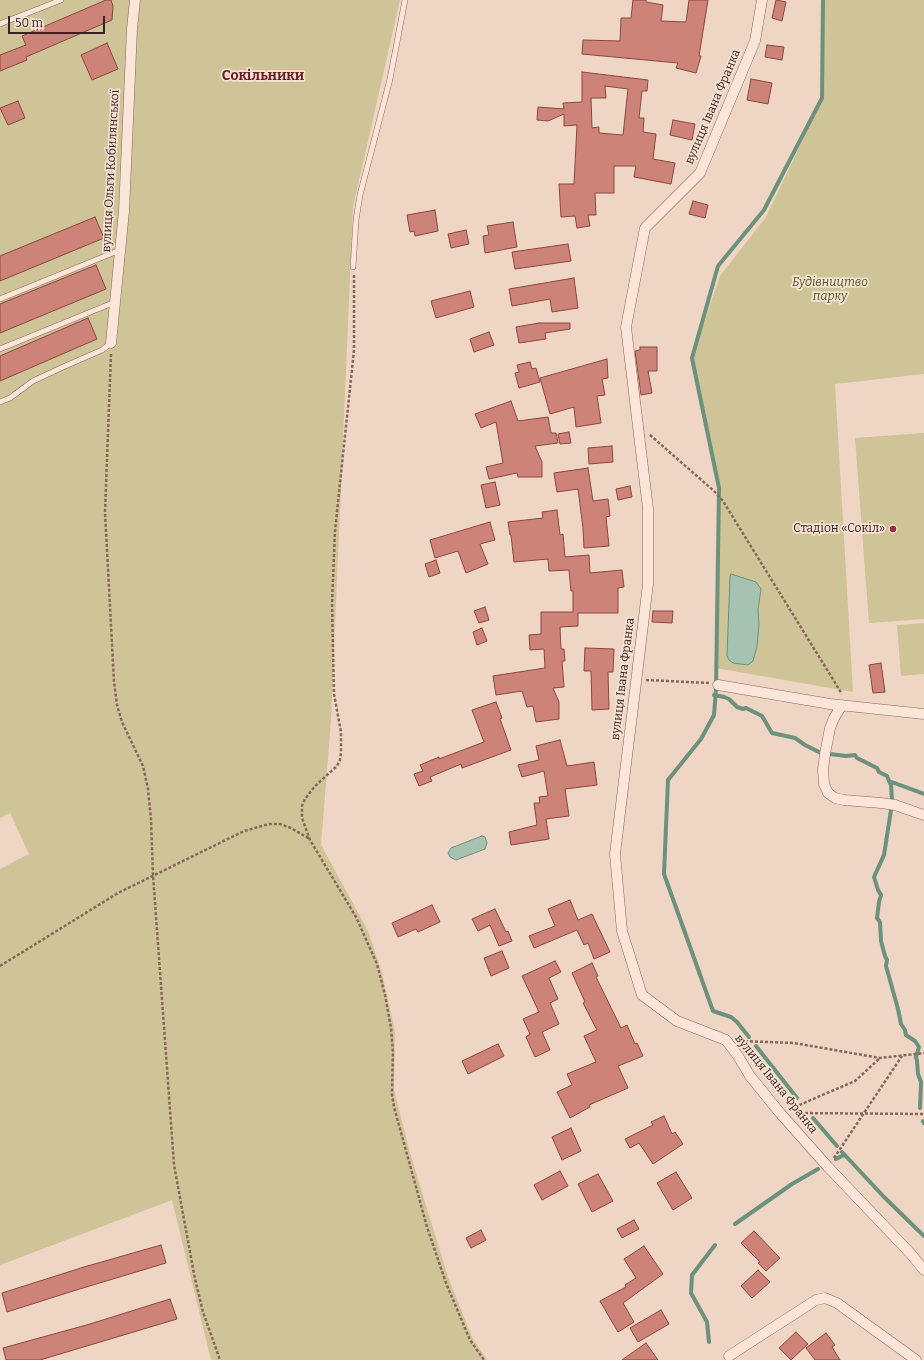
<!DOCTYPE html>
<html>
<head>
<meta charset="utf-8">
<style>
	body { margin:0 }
	#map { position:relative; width:924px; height:1360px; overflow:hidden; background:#efd5c4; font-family:Bitter,serif }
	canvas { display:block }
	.scale { position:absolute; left:8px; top:16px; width:97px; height:18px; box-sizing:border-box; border:2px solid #3a231e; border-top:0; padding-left:5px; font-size:12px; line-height:14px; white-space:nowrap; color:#3a231e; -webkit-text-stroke:3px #f6e2d4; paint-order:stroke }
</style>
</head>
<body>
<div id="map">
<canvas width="924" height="1360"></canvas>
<div class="scale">50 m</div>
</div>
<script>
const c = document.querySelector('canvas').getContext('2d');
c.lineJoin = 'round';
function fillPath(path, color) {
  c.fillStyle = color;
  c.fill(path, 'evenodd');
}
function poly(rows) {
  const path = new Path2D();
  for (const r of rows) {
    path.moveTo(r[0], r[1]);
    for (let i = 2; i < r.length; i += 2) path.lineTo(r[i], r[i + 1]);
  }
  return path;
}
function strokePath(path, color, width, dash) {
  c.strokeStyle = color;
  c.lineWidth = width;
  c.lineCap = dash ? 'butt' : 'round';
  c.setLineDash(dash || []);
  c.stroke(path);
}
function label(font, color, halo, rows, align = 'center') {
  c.font = font + ' Bitter,serif';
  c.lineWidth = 3.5;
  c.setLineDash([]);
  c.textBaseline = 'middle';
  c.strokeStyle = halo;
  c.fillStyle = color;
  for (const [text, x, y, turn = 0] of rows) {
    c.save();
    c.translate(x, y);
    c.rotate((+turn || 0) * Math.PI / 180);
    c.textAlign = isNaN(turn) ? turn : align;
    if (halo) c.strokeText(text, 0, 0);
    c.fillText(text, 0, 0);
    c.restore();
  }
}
fillPath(poly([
	[0,0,400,0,353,207,331,720,321,845,368,931,382,973,395,1032,394,1090,410,1153,448,1277,472,1337,487,1360,211,1360,172,1200,0,1265,0,869,29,854,10,813,0,818],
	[822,0,924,0,924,374,835,384,853,692,716,668,718,490,691,360,720,276,766,217,821,102],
	[924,433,924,619,869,623,855,438],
	[924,623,924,674,901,676,897,625]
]), '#cec498');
const water = poly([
	[731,574,756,582,761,589,758,610,759,625,757,646,753,661,748,665,733,663,729,660,727,656,730,576,731,574],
	[482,836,485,837,487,843,485,849,456,860,450,857,448,853,451,848,482,836]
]);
fillPath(water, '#a6c2b1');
strokePath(water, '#6c917d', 1);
strokePath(poly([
	[714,695,724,697,729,699,737,707,743,709,746,708,762,716,772,733,795,738,805,745,819,752],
	[830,754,846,756,855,755,857,758,877,768,879,772,887,776,889,781,891,785,892,799],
	[889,781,924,794],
	[891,810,884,855,874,877,878,890,881,895,879,902,877,918,880,922,881,941,885,956,887,960,886,966,898,1009,901,1024,905,1030,906,1035,915,1041,919,1047,916,1057,917,1061,918,1074,921,1082,920,1108],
	[749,1037,737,1022,731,1017,713,1011,664,874,668,780,701,739,714,715,716,689,719,488,692,358,718,266,764,210,822,98,823,0],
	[756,1046,797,1098],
	[813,1118,837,1146],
	[923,1121,924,1123],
	[842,1152,884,1197,924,1236],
	[836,1159,844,1155],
	[735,1224,792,1184,818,1169],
	[709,1342,707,1322,691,1293,692,1275,715,1245]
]), '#6c917d', 4);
const building = poly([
	[106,0,111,0,113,6,112,20,26,57,27,60,0,71,0,55,26,45,22,36,106,0],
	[633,0,646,0,646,2,663,5,661,21,686,22,689,0,708,0,699,56,701,56,696,73,676,68,678,63,582,54,583,40,620,41,621,18,631,18,633,0],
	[776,0,786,2,782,21,772,18,776,0],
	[107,43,118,69,92,80,81,55,107,43],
	[767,45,784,47,782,60,765,57,767,45],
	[582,72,648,80,647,91,642,91,639,118,644,118,643,132,656,134,653,159,675,163,671,184,634,177,636,166,614,166,614,193,595,193,596,215,588,215,590,226,577,228,575,216,561,217,559,184,574,184,577,125,564,126,564,114,548,121,537,120,538,107,564,109,563,103,582,102,582,72],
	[605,86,628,89,623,135,599,133,599,127,592,128,591,98,606,98,605,86],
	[751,79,772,83,768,104,747,100,751,79],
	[18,101,25,118,8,125,0,108,18,101],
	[673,120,695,124,692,140,670,135,673,120],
	[693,201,708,205,705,218,689,214,693,201],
	[435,210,438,231,415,236,414,231,410,232,407,215,435,210],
	[95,217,104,238,0,281,0,256,95,217],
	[513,222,517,247,485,253,483,236,489,235,487,226,513,222],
	[466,230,469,244,451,248,448,234,466,230],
	[568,244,571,261,515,269,512,252,568,244],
	[96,265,106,289,0,333,0,304,96,265],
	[574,278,578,308,552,312,550,299,512,306,509,289,574,278],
	[470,291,474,307,436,318,431,301,470,291],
	[88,318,97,339,0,381,0,356,88,318],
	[539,323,570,323,570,329,545,333,546,339,519,343,516,327,539,323],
	[489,332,494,345,474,352,470,339,489,332],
	[640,347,657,347,657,371,648,371,652,393,641,395,635,351,640,350,640,347],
	[607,359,608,378,602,379,605,395,597,396,601,423,576,427,574,407,550,414,540,378,607,359],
	[530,362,532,369,536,368,540,382,519,388,515,373,519,372,517,365,530,362],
	[511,401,518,421,548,417,551,433,556,433,558,443,535,446,542,462,542,477,518,477,517,473,489,479,486,467,503,463,496,422,481,428,475,414,511,401],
	[569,432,571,443,560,444,558,434,569,432],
	[612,446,613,462,589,464,588,448,612,446],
	[588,468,593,501,608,499,610,516,606,517,609,546,584,548,583,528,578,489,557,492,554,473,588,468],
	[495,482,500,505,486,508,481,485,495,482],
	[630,486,632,497,618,500,616,489,630,486],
	[557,510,560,535,563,534,565,557,589,555,590,573,622,570,624,587,618,588,618,613,578,613,578,626,560,627,561,649,564,649,565,661,562,661,564,687,553,688,559,702,559,719,536,722,533,706,527,707,522,691,496,695,493,676,545,668,544,649,530,650,529,635,541,634,541,612,573,612,573,591,571,591,569,570,549,571,548,559,514,562,511,535,510,535,508,522,543,518,542,512,557,510],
	[490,522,495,540,480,544,488,564,466,573,458,551,435,558,430,540,490,522],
	[436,560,440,573,429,577,425,564,436,560],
	[485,607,489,620,479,623,474,611,485,607],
	[653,611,673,611,672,623,652,622,653,611],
	[482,628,487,641,477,645,473,632,482,628],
	[585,648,614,649,613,672,608,672,609,709,592,710,591,671,584,671,585,648],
	[881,663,885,692,873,693,869,665,881,663],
	[496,702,502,718,500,719,511,750,462,768,461,764,430,777,432,781,419,786,414,774,423,771,420,765,439,757,439,759,484,742,472,710,496,702],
	[560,740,567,766,594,762,597,785,565,789,569,816,546,819,549,839,511,845,509,832,537,825,534,803,540,803,539,797,548,796,544,771,522,777,518,765,539,760,536,746,560,740],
	[570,900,578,920,592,914,610,952,594,959,588,943,584,945,577,930,534,948,529,936,555,926,548,909,570,900],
	[432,905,440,922,418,932,416,929,398,937,392,923,432,905],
	[495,909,506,932,508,931,512,941,499,946,490,925,478,931,472,919,495,909],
	[502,951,509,968,491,976,484,958,502,951],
	[555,961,561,972,549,978,558,999,550,1003,559,1024,542,1032,550,1050,535,1057,526,1037,530,1034,523,1019,539,1012,522,976,555,961],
	[592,963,598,976,596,977,621,1028,627,1025,635,1044,637,1043,643,1056,618,1066,628,1088,589,1105,590,1107,570,1118,557,1092,572,1085,567,1074,596,1062,584,1036,597,1030,583,1003,585,1002,572,973,592,963],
	[498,1044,504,1056,468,1074,462,1061,498,1044],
	[664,1116,672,1134,675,1132,683,1144,653,1164,639,1143,630,1148,625,1139,653,1125,651,1122,664,1116],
	[571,1128,581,1151,562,1160,552,1137,571,1128],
	[560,1171,568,1186,542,1200,534,1185,560,1171],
	[676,1172,692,1198,673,1210,657,1183,676,1172],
	[598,1174,613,1201,592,1212,578,1184,598,1174],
	[634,1220,639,1229,622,1238,617,1229,634,1220],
	[481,1230,486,1240,471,1248,466,1238,481,1230],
	[754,1231,780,1258,766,1271,758,1263,760,1262,741,1243,754,1231],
	[161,1245,166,1263,73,1291,7,1312,2,1293,84,1267,161,1245],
	[644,1246,663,1274,623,1303,634,1322,618,1332,600,1301,626,1287,625,1285,636,1278,624,1259,644,1246],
	[758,1270,770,1282,752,1298,741,1286,758,1270],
	[170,1299,177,1319,40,1360,6,1360,3,1348,90,1324,170,1299],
	[661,1310,669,1324,638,1342,630,1328,661,1310],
	[796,1332,808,1344,791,1360,779,1348,796,1332],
	[826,1333,835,1345,832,1347,840,1360,815,1360,806,1348,826,1333],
	[646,1343,658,1360,622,1360,646,1343]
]);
fillPath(building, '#ce8379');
strokePath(building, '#8a463f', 1);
const lane = poly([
	[0,24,61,0],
	[353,267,356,220,360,195,390,79,405,0],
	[0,299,120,250],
	[0,349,115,302],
	[0,402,10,398,33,381,63,367,102,350,111,343]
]);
const street = poly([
	[762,0,755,41,700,173,645,228,626,327,648,509,648,584,615,854,622,931,642,995,677,1021,726,1040,738,1056,750,1076,780,1113,828,1167,911,1254,924,1270],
	[111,343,124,211,132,29,135,0],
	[718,685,830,704,924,714],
	[842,705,834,718,830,728,825,754,823,770,824,784,828,793,835,798,844,800,881,803,895,805,924,815],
	[729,1356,816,1300,825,1298,837,1303,916,1360]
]);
strokePath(lane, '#8a655a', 6);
strokePath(street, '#8a655a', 11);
strokePath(poly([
	[354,275,354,350,335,531,332,603,334,694,341,732,341,752,340,760,337,766,315,786,305,799,302,806,302,818,310,840,356,917,377,964,385,995,391,1028,393,1052,392,1094,394,1107,427,1227,446,1283,470,1340,484,1360],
	[111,354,105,512,114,682,117,705,122,722,143,766,148,789,151,819,153,875,174,1165,195,1279,203,1312,220,1360],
	[650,435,714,491,723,501,842,694],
	[646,680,709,683],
	[0,966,118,893,244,831,269,824,280,824,291,828,310,839],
	[740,1041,794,1043,880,1058,924,1053],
	[790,1109,855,1081,880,1058],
	[795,1113,924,1114],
	[834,1158,902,1056]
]), '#8a655a', 2.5, [3, 2]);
strokePath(lane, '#fae5d8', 5);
strokePath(street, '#fae5d8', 10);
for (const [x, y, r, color] of [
	[893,529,4,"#9b294c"]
]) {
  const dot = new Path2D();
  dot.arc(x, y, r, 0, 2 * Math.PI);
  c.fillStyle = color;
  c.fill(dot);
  strokePath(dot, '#f6e2d4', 1.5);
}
label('12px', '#3a231e', '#f6e2d4', [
	["вулиця Івана Франка",713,107,-67],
	["вулиця Ольги Кобилянської",111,171,-87],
	["вулиця Івана Франка",623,679,-83],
	["вулиця Івана Франка",776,1084,51]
]);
label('italic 12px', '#575424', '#f6e2d4', [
	["Будівництво",830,283],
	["парку",830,297]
]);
label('12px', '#3a231e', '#f6e2d4', [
	["Стадіон «Сокіл»",885,529]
], 'right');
label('bold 14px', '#681d24', '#f6e2d4', [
	["Сокільники",263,76]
]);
</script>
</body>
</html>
